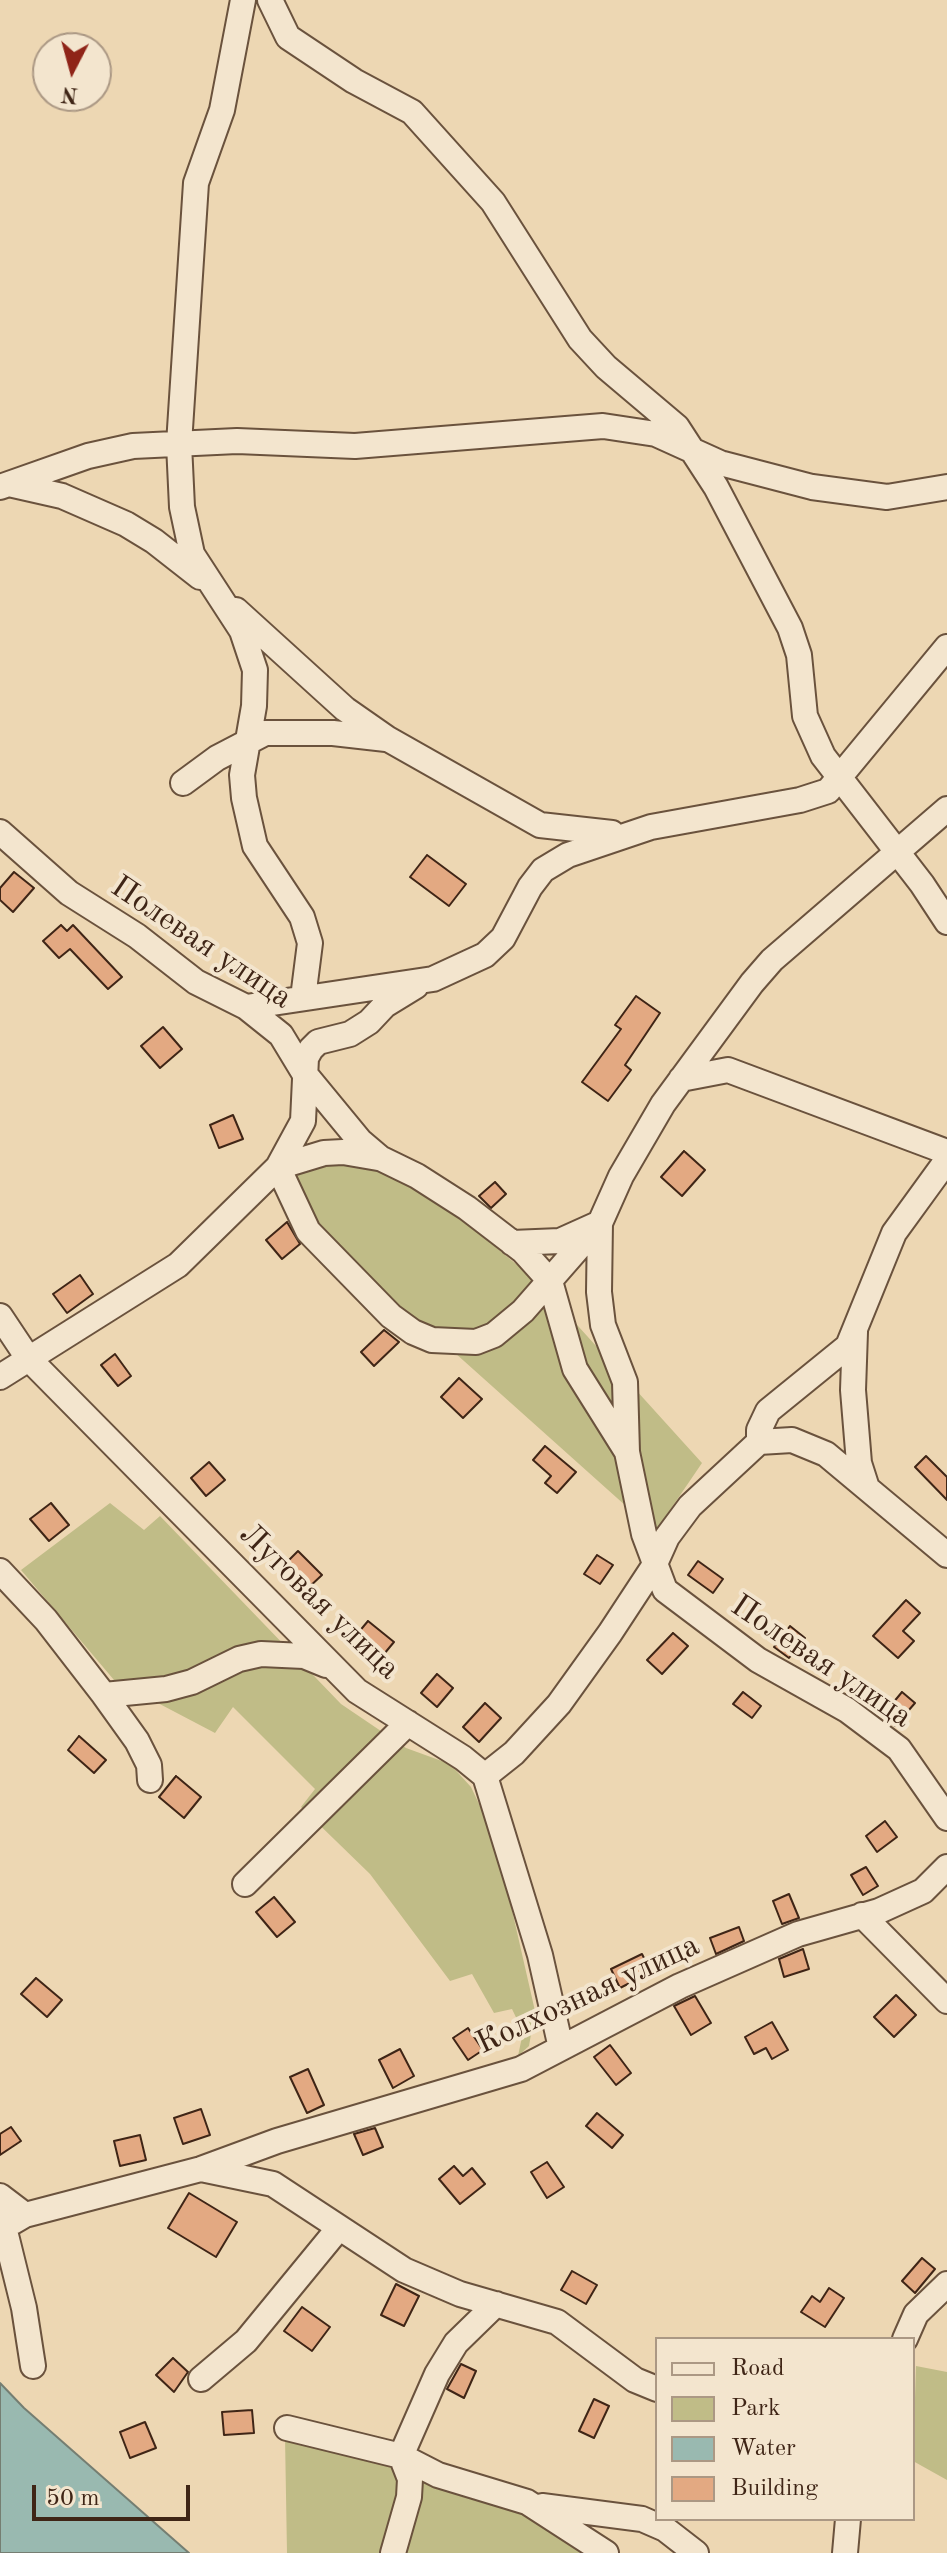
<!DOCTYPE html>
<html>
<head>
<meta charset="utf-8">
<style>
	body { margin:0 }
	#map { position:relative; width:947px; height:2553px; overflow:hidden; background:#edd7b3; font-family:"Old Standard TT",serif }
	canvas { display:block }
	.legend { position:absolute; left:655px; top:2337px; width:260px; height:184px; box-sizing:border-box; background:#f3e5ce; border:2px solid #ab9884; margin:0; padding:10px 14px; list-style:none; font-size:24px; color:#3f2516 }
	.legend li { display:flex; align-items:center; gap:16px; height:40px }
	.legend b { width:40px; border:2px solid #ab9884 }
	.north { position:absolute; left:32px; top:32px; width:80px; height:80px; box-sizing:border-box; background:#f3e5ce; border:2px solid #ab9884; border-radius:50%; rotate:186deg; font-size:22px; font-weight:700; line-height:32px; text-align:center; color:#3f2516 }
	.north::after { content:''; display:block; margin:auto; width:28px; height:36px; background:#8f2418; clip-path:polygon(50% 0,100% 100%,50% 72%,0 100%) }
	.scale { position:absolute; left:32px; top:2485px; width:158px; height:36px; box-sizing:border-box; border:4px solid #3f2516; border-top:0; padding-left:10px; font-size:24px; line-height:28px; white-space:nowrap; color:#3f2516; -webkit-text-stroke:6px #f3e5ce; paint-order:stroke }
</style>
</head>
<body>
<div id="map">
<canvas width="947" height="2553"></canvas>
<ul class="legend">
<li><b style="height:10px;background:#f3e5ce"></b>Road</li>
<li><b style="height:22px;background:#c0bc87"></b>Park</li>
<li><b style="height:22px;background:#99b9b0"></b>Water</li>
<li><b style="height:22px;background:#e3a982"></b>Building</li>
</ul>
<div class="north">N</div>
<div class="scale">50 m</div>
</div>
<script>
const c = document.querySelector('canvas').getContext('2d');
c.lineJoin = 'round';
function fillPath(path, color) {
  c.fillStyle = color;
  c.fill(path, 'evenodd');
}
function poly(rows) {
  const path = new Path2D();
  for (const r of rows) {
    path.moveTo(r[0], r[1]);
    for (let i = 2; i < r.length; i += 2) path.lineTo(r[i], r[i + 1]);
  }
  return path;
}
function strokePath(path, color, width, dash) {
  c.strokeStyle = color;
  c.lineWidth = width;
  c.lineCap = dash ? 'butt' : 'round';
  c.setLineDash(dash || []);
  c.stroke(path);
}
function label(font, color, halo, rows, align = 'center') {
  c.font = font + ' "Old Standard TT",serif';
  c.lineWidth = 8;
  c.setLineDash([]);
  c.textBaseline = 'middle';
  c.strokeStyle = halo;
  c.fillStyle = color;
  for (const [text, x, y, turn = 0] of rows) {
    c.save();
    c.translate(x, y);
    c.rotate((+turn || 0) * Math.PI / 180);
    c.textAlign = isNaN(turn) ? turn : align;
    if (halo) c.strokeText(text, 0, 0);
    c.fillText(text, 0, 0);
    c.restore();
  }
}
fillPath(poly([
	[342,1161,366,1164,416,1188,475,1230,540,1284,702,1463,655,1532,426,1327,401,1312,310,1223,293,1180,298,1168],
	[110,1503,144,1530,160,1516,341,1704,406,1748,450,1764,471,1787,496,1840,535,2011,529,2046,518,2056,523,2032,512,2009,494,2013,472,1974,450,1981,370,1874,301,1807,315,1789,233,1707,215,1733,114,1680,21,1570],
	[916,2366,947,2372,947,2480,913,2461],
	[285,2437,386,2463,543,2515,589,2553,287,2553]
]), '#c0bc87');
const water = poly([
	[0,2383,24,2408,189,2553,0,2553,0,2383]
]);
fillPath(water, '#99b9b0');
strokePath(water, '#757e72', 2);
const building = poly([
	[427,855,466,884,449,906,410,877,427,855],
	[14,872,34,888,13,912,0,900,0,888,14,872],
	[61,925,67,931,73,925,122,977,108,989,70,949,59,958,43,941,61,925],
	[636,996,660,1013,625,1065,631,1070,608,1101,582,1082,621,1029,615,1025,636,996],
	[163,1027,182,1049,160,1068,141,1046,163,1027],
	[233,1115,243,1139,219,1148,210,1125,233,1115],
	[684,1151,705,1170,682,1196,661,1177,684,1151],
	[495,1182,506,1194,491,1208,479,1196,495,1182],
	[287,1222,300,1244,282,1259,266,1240,287,1222],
	[80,1275,93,1294,67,1313,53,1294,80,1275],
	[384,1330,399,1342,374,1366,361,1352,384,1330],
	[115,1354,131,1376,118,1386,101,1365,115,1354],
	[459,1378,482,1399,463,1418,441,1397,459,1378],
	[545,1446,576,1472,557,1493,545,1483,551,1476,533,1460,545,1446],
	[926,1456,947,1477,947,1500,915,1467,926,1456],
	[209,1462,225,1480,206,1496,191,1478,209,1462],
	[51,1503,69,1525,49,1541,30,1519,51,1503],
	[298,1551,322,1575,307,1589,283,1566,298,1551],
	[597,1555,613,1565,600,1584,584,1574,597,1555],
	[698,1561,723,1579,713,1593,688,1575,698,1561],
	[906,1600,920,1613,903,1631,914,1641,898,1658,873,1636,906,1600],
	[368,1621,394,1642,379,1660,353,1639,368,1621],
	[790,1626,805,1638,789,1658,774,1647,790,1626],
	[673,1633,688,1646,662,1674,647,1660,673,1633],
	[437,1674,453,1688,437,1707,421,1693,437,1674],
	[743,1692,761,1706,752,1718,733,1704,743,1692],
	[902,1692,915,1703,895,1726,883,1715,902,1692],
	[485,1703,501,1718,479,1742,463,1727,485,1703],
	[79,1736,106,1760,94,1773,68,1750,79,1736],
	[176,1776,201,1797,184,1818,159,1797,176,1776],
	[885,1821,897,1837,877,1852,866,1836,885,1821],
	[866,1867,878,1886,863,1895,851,1875,866,1867],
	[789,1894,799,1918,782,1924,773,1901,789,1894],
	[274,1897,295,1922,277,1937,256,1912,274,1897],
	[739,1927,744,1941,716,1954,710,1938,739,1927],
	[803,1949,809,1969,784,1977,779,1959,803,1949],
	[642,1954,651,1972,620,1988,611,1969,642,1954],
	[36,1978,62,2000,47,2017,21,1994,36,1978],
	[896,1995,916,2015,894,2037,874,2017,896,1995],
	[695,1996,711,2023,691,2035,674,2006,695,1996],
	[772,2022,788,2050,772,2059,766,2048,754,2054,745,2037,772,2022],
	[468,2028,483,2050,468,2060,453,2038,468,2028],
	[610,2045,631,2073,616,2085,594,2057,610,2045],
	[400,2049,414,2076,393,2088,379,2060,400,2049],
	[308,2069,324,2105,307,2113,290,2077,308,2069],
	[201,2109,210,2135,183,2144,174,2118,201,2109],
	[597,2113,623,2135,612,2148,586,2126,597,2113],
	[11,2127,21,2141,0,2155,0,2134,11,2127],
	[375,2128,383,2147,363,2155,354,2134,375,2128],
	[140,2135,146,2160,120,2166,114,2141,140,2135],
	[547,2162,564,2187,547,2198,531,2172,547,2162],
	[454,2166,463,2176,472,2168,485,2184,460,2204,439,2179,454,2166],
	[189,2193,237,2222,216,2257,168,2228,189,2193],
	[922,2258,935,2269,915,2293,902,2281,922,2258],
	[572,2271,597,2285,586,2304,561,2290,572,2271],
	[396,2284,419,2296,404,2326,381,2315,396,2284],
	[829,2288,844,2298,825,2327,801,2312,812,2296,820,2302,829,2288],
	[302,2307,330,2327,312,2351,284,2331,302,2307],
	[173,2358,188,2372,174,2392,156,2375,173,2358],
	[461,2364,476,2371,464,2398,447,2389,461,2364],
	[594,2399,609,2406,594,2438,579,2431,594,2399],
	[252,2410,254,2433,224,2435,222,2412,252,2410],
	[145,2422,156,2448,130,2458,120,2432,145,2422]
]);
fillPath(building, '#e3a982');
strokePath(building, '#3f2516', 2);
const minor = poly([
	[243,0,222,110,196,183,179,444,182,507,192,554,242,631,255,670,254,706,242,775,244,798,255,846,302,917,310,943,303,998],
	[270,0,288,37,354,81,412,112,493,202,580,339,606,367,677,427,716,487,790,628,799,655,805,716,823,756,922,884,947,922],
	[9,484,62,496,126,524,154,541,200,577],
	[0,487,88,456,133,446,237,441,355,446,603,426,656,434,720,463,812,487,887,497,947,487],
	[236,610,345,709,388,739,540,825,612,833],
	[183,783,217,758,265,733,333,733,386,739],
	[0,832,69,893,137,936,196,982,246,1007,281,1035,304,1073,360,1141,380,1158,417,1176,467,1208,523,1251,550,1281,575,1369,627,1452,644,1534,665,1590,758,1660,847,1710,899,1749,947,1818],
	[246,1007,433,979,485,955,503,938,530,887,543,870,568,855,651,827,800,800,828,791,947,647],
	[681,1079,728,1070,947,1152],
	[378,1158,343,1152,324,1153,278,1167,308,1231,391,1316,413,1332,432,1340,476,1342,494,1335,523,1311,600,1223,621,1176,663,1104,752,983,772,960,947,809],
	[512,1243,560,1241,600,1223,599,1292,603,1325,625,1382,627,1452],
	[0,1316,28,1358,357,1691,463,1758,485,1776,540,1955,561,2048],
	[855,1332,853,1390,859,1463,867,1488],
	[0,1377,178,1265,278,1167,303,1121,306,1058,311,1049,318,1042,350,1034,369,1022,385,1005,416,986],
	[759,1442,759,1430,768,1411,848,1346,894,1233,947,1160],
	[0,1571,46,1620,104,1695,166,1689,192,1682,239,1659,261,1654,304,1656,326,1665],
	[104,1695,137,1741,149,1765,150,1780],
	[485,1776,514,1753,559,1704,610,1633,654,1566,667,1537,690,1506,759,1442,792,1440,826,1454,947,1555],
	[245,1884,408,1723],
	[862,1915,947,2001],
	[201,2169,273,2184,404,2270,460,2294,557,2322,635,2380,657,2389],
	[0,2196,25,2215],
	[0,2222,13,2222,25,2215,201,2169,277,2141,521,2069,680,1986,798,1934,879,1911,923,1891,947,1867],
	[3,2223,24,2308,33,2366],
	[905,2339,916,2314,947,2284],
	[201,2379,246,2341,338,2229],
	[287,2428,401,2456,437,2374,456,2343,496,2304],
	[542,2506,642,2519,665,2529,696,2553],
	[393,2553,409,2497,410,2479,401,2456,438,2475,527,2502,606,2553],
	[845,2553,848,2519]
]);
strokePath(minor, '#6a523d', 28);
strokePath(minor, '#f3e5ce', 24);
label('32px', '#3f2516', '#f3e5ce', [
	["Полевая улица",201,943,34],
	["Луговая улица",319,1602,44],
	["Полевая улица",821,1662,34],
	["Колхозная улица",588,1995,-25]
]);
</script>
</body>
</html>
